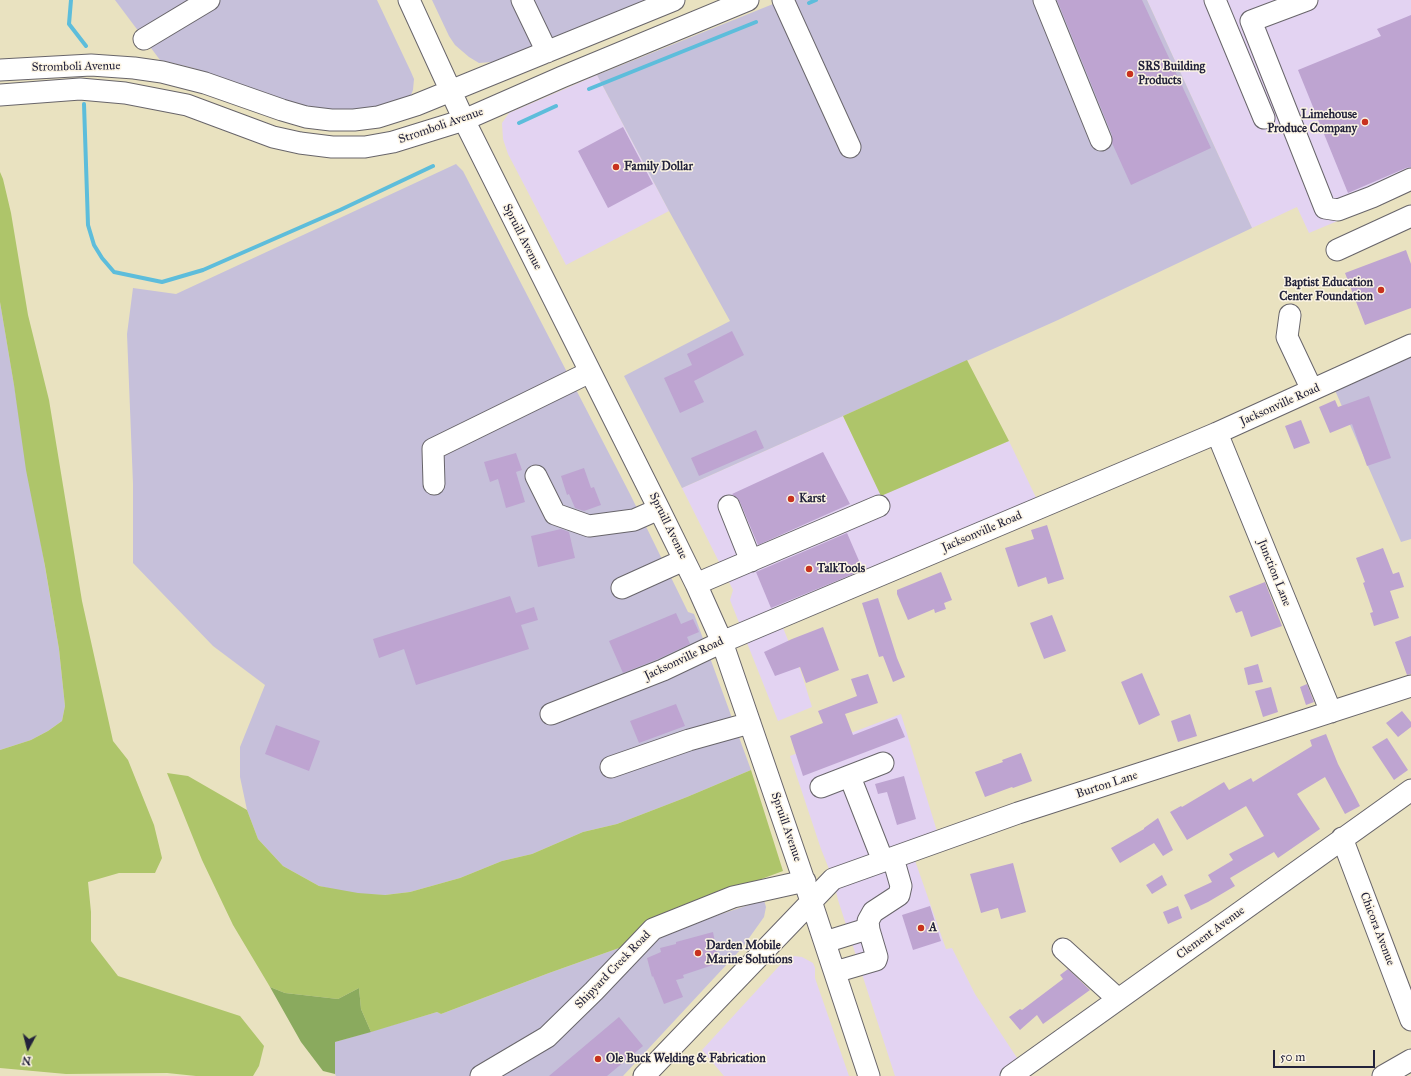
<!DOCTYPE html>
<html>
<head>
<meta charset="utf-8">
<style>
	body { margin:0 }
	#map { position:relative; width:1411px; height:1076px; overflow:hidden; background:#e9e2c0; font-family:"IM FELL Great Primer",serif }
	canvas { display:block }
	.north { position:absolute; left:8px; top:1028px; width:40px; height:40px; -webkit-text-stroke:3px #fcf5e5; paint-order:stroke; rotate:187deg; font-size:11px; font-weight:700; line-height:16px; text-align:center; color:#22223b }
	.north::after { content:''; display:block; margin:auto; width:14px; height:18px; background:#22223b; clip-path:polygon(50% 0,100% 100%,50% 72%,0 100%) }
	.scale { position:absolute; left:1273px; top:1050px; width:102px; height:18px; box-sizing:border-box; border:2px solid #22223b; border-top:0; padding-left:5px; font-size:12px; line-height:14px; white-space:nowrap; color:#22223b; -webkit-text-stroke:3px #fcf5e5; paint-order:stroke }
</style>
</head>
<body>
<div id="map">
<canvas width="1411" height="1076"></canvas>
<div class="north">N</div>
<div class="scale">50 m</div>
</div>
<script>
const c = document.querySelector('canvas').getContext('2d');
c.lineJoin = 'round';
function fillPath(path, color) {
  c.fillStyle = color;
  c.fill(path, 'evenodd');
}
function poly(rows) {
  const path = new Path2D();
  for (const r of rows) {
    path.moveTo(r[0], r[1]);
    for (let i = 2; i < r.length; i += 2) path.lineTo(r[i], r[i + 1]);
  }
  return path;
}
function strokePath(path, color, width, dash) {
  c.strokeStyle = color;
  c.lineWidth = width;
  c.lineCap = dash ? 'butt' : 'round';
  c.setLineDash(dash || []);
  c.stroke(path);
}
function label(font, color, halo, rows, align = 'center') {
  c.font = font + ' "IM FELL Great Primer",serif';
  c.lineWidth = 3;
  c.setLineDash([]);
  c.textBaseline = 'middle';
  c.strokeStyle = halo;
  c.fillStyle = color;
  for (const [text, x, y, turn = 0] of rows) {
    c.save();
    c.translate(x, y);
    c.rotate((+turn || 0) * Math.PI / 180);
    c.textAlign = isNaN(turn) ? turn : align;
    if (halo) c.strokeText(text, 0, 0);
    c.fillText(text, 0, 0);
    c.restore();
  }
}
fillPath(poly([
	[1147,0,1411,0,1411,190,1309,233,1297,207,1252,228],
	[597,75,669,211,566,265,508,154,503,139,502,123,509,113],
	[843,416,881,495,1009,441,1041,508,779,618,801,672,812,707,778,721,730,600,733,590,682,488],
	[901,714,940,841,912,852,946,949,952,948,975,994,1023,1067,1011,1076,895,1076,838,900,833,879,821,849,790,756],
	[794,956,802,957,813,963,815,968,815,978,849,1076,724,1076,702,1050,781,964]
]), '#e3d3f2');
fillPath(poly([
	[115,0,377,0,411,72,414,79,413,90,411,95,401,103,385,108,322,111,292,102,193,68,160,60],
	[432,0,646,0,504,61,479,63,469,57,455,45,449,36],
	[783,0,1147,0,1252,228,1058,320,682,488,624,376,730,321,669,211,597,75],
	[456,164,463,171,630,494,688,612,694,614,751,770,687,797,617,824,583,832,532,854,502,861,460,878,410,892,385,895,354,894,319,886,283,866,258,839,247,810,240,777,240,747,265,685,213,646,133,563,133,484,127,334,133,288,176,294],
	[0,302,59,649,65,706,62,721,48,731,31,740,0,750],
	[1411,352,1411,539,1401,542,1334,388],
	[764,900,766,907,764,917,742,948,623,1076,336,1076,335,1074,335,1042,437,1012,441,1014,549,973,633,943]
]), '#c6c0da');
fillPath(poly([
	[0,172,3,179,11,213,28,315,49,400,82,601,113,741,128,760,154,825,162,858,155,873,119,873,88,882,91,912,91,941,118,976,240,1016,264,1046,259,1066,253,1076,196,1076,167,1073,66,1074,0,1068,0,750,31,740,48,731,62,721,65,706,59,649,45,566,26,470,14,385,0,302],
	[967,360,1009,441,881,496,843,416],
	[751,770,783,871,694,904,633,943,549,973,441,1014,437,1012,371,1032,361,1009,359,988,338,999,285,993,270,987,233,925,202,860,167,773,188,776,247,810,258,839,283,866,319,886,358,893,385,895,410,892,460,878,502,861,532,854,583,832,617,824,687,797]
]), '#aec56a');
fillPath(poly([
	[270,987,285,993,338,999,359,988,361,1009,371,1032,335,1042,335,1074,323,1071,301,1042]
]), '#8aaa5e');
strokePath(poly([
	[71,0,69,24,86,46],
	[809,3,816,0],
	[589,89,756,22],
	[84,104,88,225,94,245,102,258,114,272,162,282,203,270,340,210,433,166],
	[519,123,556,106]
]), '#5dbddb', 4);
fillPath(poly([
	[1057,0,1142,0,1211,148,1131,185,1112,143,1112,135],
	[1411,15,1411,167,1406,168,1348,193,1298,70,1381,36,1377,29],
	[623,127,653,184,608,208,578,151],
	[1406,250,1411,264,1411,308,1365,325,1345,273],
	[732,331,744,355,694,381,704,402,680,413,664,378,692,365,687,354],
	[1369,396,1391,458,1367,466,1352,424,1330,433,1319,407,1335,400,1338,407],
	[1301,420,1310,443,1294,449,1285,426],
	[756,430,764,448,699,476,691,458],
	[823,452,850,504,758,545,740,502,732,494],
	[516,453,522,470,516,472,525,502,506,508,498,479,490,482,484,462],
	[584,468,591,488,594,487,601,505,584,511,575,508,569,494,567,495,561,476],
	[1047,525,1064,579,1048,584,1046,577,1018,587,1005,548,1034,539,1031,530],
	[561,529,569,532,575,558,538,567,531,536],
	[847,533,863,570,771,608,756,572],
	[1383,548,1393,574,1399,572,1404,587,1390,591,1399,618,1374,626,1370,613,1373,612,1363,583,1365,582,1356,558],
	[941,572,952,600,944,603,946,609,935,613,934,609,908,620,897,594,897,590],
	[1265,582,1282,626,1251,637,1242,611,1236,613,1229,596],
	[510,596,516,613,534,607,538,620,521,625,529,649,416,685,404,649,379,658,373,639],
	[878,598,897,658,905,677,893,682,883,656,879,657,862,603],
	[676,613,681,624,693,619,699,632,687,637,690,644,658,659,623,673,609,641],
	[1052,615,1066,651,1044,659,1030,623],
	[823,627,839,670,806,683,800,667,775,676,764,652,792,639],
	[1411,636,1411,674,1407,675,1395,642],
	[1258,664,1263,682,1248,685,1244,668],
	[1142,673,1160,715,1139,725,1121,682],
	[868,674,878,703,845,714,853,735,897,718,905,737,803,776,790,736,823,723,818,711,857,696,851,679],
	[1307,684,1314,702,1306,705,1300,687],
	[1271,687,1278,712,1263,717,1255,691],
	[676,704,685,726,639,743,630,721],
	[1402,711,1411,722,1411,727,1398,737,1386,723],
	[1190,714,1197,736,1178,742,1171,721],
	[276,725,320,741,309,771,265,754],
	[1326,734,1338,764,1360,806,1345,814,1325,777,1297,794,1320,829,1278,858,1274,852,1230,878,1235,886,1208,902,1191,910,1184,895,1212,882,1208,875,1233,860,1229,854,1264,836,1246,806,1187,840,1170,812,1181,806,1182,807,1224,782,1229,790,1251,778,1253,782,1312,746,1310,740],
	[1387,738,1408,770,1394,780,1372,747],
	[1021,753,1032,781,1013,788,1012,787,985,797,975,772,1003,762,1002,760],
	[904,776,916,819,897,825,887,792,878,794,875,784],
	[1158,818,1173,850,1163,856,1154,843,1120,863,1111,848,1144,829,1144,828],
	[1013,863,1026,912,1001,919,998,908,981,913,970,874],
	[1162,875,1167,885,1152,894,1146,885],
	[930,906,941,941,913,950,902,915],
	[1178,906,1182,918,1168,924,1163,912],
	[713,932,719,963,683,975,684,978,676,980,683,997,664,1004,653,976,652,977,647,958,661,952,660,948,676,944,676,942],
	[1068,969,1090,990,1043,1024,1037,1015,1020,1030,1009,1017,1020,1009,1022,1010,1063,979,1060,975],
	[619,1017,643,1046,607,1076,549,1076]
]), '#bea4d1');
const minor = poly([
	[409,0,464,120,659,509,696,584,722,642,811,901,869,1076],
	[522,0,547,52],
	[783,0,850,147],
	[1044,0,1101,140],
	[1215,0,1264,118],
	[1307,0,1251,21,1325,208,1338,210,1372,197,1411,179],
	[144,39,209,0],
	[0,70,91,65,134,68,162,72,205,83,282,110,306,117,331,120,354,120,378,117,416,105,674,0],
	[0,95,80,89,125,93,187,105,273,137,300,143,332,147,365,147,393,142,464,120,562,77,748,0],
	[1337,250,1411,216],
	[1290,315,1287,337,1312,390],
	[1217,433,1331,712],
	[536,476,555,514,589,526,634,520,659,509],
	[434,484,433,449,590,372],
	[729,506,751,561],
	[696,584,879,506],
	[622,588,684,560],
	[551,714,663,670,722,642,1217,433,1411,345],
	[611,767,689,740,750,723],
	[850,777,883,861],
	[821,787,883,763],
	[1342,838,1411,1020],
	[869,930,868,921,873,912,899,895,901,886,893,858],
	[825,942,867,929,869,930,877,957,876,960,835,972],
	[1063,949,1118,999],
	[481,1076,547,1037,594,991,653,929,733,897,805,881],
	[644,1076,833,879,1018,813,1411,686],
	[1011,1076,1411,790],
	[1383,1076,1411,1060]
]);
strokePath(minor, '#68656a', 23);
strokePath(minor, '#fff', 21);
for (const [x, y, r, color] of [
	[1130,74,4,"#c8321e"],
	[1365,122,4,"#c8321e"],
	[616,167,4,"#c8321e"],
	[1381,290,4,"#c8321e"],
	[791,499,4,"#c8321e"],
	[809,569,4,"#c8321e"],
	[921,928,4,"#c8321e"],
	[698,953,4,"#c8321e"],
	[598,1059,4,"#c8321e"]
]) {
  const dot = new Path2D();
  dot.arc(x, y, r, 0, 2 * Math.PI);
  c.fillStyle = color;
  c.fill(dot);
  strokePath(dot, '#fcf5e5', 1.5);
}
label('12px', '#22223b', '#fcf5e5', [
	["Stromboli Avenue",76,67,-1],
	["Stromboli Avenue",441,126,-19],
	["Spruill Avenue",522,237,63],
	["Jacksonville Road",1280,405,-24],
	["Spruill Avenue",668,526,64],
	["Jacksonville Road",982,532,-23],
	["Junction Lane",1274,573,68],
	["Jacksonville Road",684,659,-25],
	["Burton Lane",1107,785,-18],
	["Spruill Avenue",786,827,71],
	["Chicora Avenue",1377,929,69],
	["Clement Avenue",1211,933,-36],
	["Shipyard Creek Road",613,970,-46]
]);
label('bold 12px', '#22223b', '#fcf5e5', [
	["SRS Building",1138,67],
	["Products",1138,81],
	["Limehouse",1357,115,"right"],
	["Produce Company",1357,129,"right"],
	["Family Dollar",624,167],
	["Baptist Education",1373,283,"right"],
	["Center Foundation",1373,297,"right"],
	["Karst",799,499],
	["TalkTools",817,569],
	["A",929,928],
	["Darden Mobile",706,946],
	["Marine Solutions",706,960],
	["Ole Buck Welding & Fabrication",606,1059]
], 'left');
</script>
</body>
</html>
